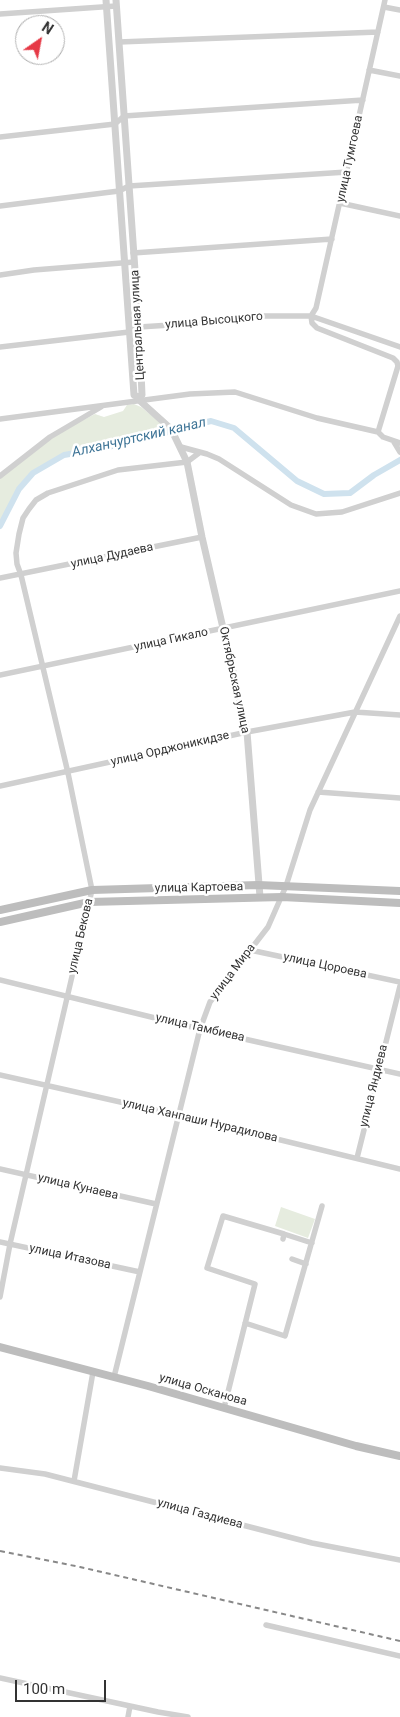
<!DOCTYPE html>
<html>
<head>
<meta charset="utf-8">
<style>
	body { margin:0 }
	#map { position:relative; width:400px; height:1717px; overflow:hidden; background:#fff; font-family:Roboto,sans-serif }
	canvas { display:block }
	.north { position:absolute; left:15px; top:15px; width:50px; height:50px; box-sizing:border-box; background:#fff; border:1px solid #adadad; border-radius:50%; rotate:33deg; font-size:14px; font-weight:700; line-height:20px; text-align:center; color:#333 }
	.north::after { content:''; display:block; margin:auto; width:18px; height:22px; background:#e63946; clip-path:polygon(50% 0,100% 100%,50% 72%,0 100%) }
	.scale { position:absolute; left:15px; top:1680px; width:91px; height:22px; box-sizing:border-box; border:2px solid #333; border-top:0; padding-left:6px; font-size:15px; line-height:18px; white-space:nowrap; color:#333; -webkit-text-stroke:4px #fff; paint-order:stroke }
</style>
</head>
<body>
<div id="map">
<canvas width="400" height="1717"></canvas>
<div class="north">N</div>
<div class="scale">100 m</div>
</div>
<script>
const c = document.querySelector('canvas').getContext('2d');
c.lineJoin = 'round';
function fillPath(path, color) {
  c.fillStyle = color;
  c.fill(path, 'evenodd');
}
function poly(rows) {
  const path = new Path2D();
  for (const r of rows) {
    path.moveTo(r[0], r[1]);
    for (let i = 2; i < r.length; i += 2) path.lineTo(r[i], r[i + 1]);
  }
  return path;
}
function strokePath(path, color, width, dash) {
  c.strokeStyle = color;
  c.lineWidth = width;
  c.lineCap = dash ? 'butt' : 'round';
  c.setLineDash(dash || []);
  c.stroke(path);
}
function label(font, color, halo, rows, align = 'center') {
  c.font = font + ' Roboto,sans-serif';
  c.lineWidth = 5;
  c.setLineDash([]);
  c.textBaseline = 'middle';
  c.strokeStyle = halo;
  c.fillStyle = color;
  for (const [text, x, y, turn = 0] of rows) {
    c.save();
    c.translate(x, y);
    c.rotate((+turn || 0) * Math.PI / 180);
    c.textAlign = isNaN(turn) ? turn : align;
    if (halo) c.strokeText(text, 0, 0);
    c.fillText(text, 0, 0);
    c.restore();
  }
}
fillPath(poly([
	[134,404,141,407,166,427,104,448,64,455,33,473,19,489,0,526,0,476,50,437,95,414,104,417,123,411,127,405],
	[281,1207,315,1219,308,1238,275,1226]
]), '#e6ecdf');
strokePath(poly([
	[0,526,19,489,33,473,64,455,104,448,211,421,234,428,297,481,324,494,350,493,374,475,400,460]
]), '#cfe2ee', 6);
strokePath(poly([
	[384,7,400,10],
	[0,14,116,6],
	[119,42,378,32],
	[369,70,400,76],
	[0,137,115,124,124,116,363,100],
	[340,203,400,216],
	[0,206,119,191,129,186,347,172],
	[133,253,332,239],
	[0,275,34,270,134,262],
	[311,316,316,308,385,0],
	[311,316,312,323,317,328,393,358,397,362,398,366,378,432],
	[0,347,129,332,139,327,218,322,246,316,311,316,400,347],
	[0,419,190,394,235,392,317,418,378,432,383,437,400,443],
	[394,442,400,452],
	[181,447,207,454,219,459,291,505,316,514,342,512,400,493],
	[0,476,50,437,101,407],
	[0,578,202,537],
	[0,675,400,591],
	[0,786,247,732,355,712,400,715],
	[318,792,400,798],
	[250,950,400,982],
	[0,980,200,1029,400,1074],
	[0,1075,178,1115,400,1169],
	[357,1158,400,986],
	[0,1169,156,1204],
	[283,1239,284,1234,312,1243],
	[0,1242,140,1272],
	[292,1259,306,1264],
	[0,1297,10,1244,92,890,68,773,21,575,17,564,16,553,19,534,23,518,29,509,36,500,48,493,118,470,187,462,199,453],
	[245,1323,285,1336,322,1206],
	[114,1377,200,1029,210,1002,268,927,286,886,310,810,400,616],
	[224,1408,255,1284,207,1268,223,1216,284,1234],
	[0,1468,45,1474,312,1543,400,1560],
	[74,1481,93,1372],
	[266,1625,400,1656],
	[0,1678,158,1712,188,1717],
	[128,1717,130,1706]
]), '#d0d0d0', 5.5);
strokePath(poly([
	[106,0,134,395,138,397,139,400,169,427],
	[116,0,139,327,142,395,138,397],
	[174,435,187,462,202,537,247,732,260,897]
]), '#d0d0d0', 7);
strokePath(poly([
	[0,910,92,890,258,885,400,891],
	[0,922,89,902,282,897,400,903],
	[0,1347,148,1386,356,1446,400,1456]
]), '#bdbdbd', 8);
strokePath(poly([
	[0,1551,80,1567,400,1641]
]), '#888', 2, [5, 4]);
label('12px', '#333', '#fff', [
	["улица Тумгоева",350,159,-78],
	["улица Высоцкого",214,321,-5],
	["Центральная улица",138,325,-93],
	["улица Дудаева",112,556,-12],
	["улица Гикало",171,640,-12],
	["Октябрьская улица",234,680,78],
	["улица Орджоникидзе",170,749,-13],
	["улица Картоева",199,888,-1],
	["улица Бекова",81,936,-77],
	["улица Цороева",325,966,12],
	["улица Мира",233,972,-53],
	["улица Тамбиева",200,1028,13],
	["улица Яндиева",374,1086,-76],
	["улица Ханпаши Нурадилова",200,1121,13],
	["улица Кунаева",78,1187,13],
	["улица Итазова",70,1257,12],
	["улица Осканова",203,1390,16],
	["улица Газдиева",200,1514,15]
]);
label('italic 14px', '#3f7597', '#fff', [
	["Алханчуртский канал",139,438,-13]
]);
</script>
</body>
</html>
